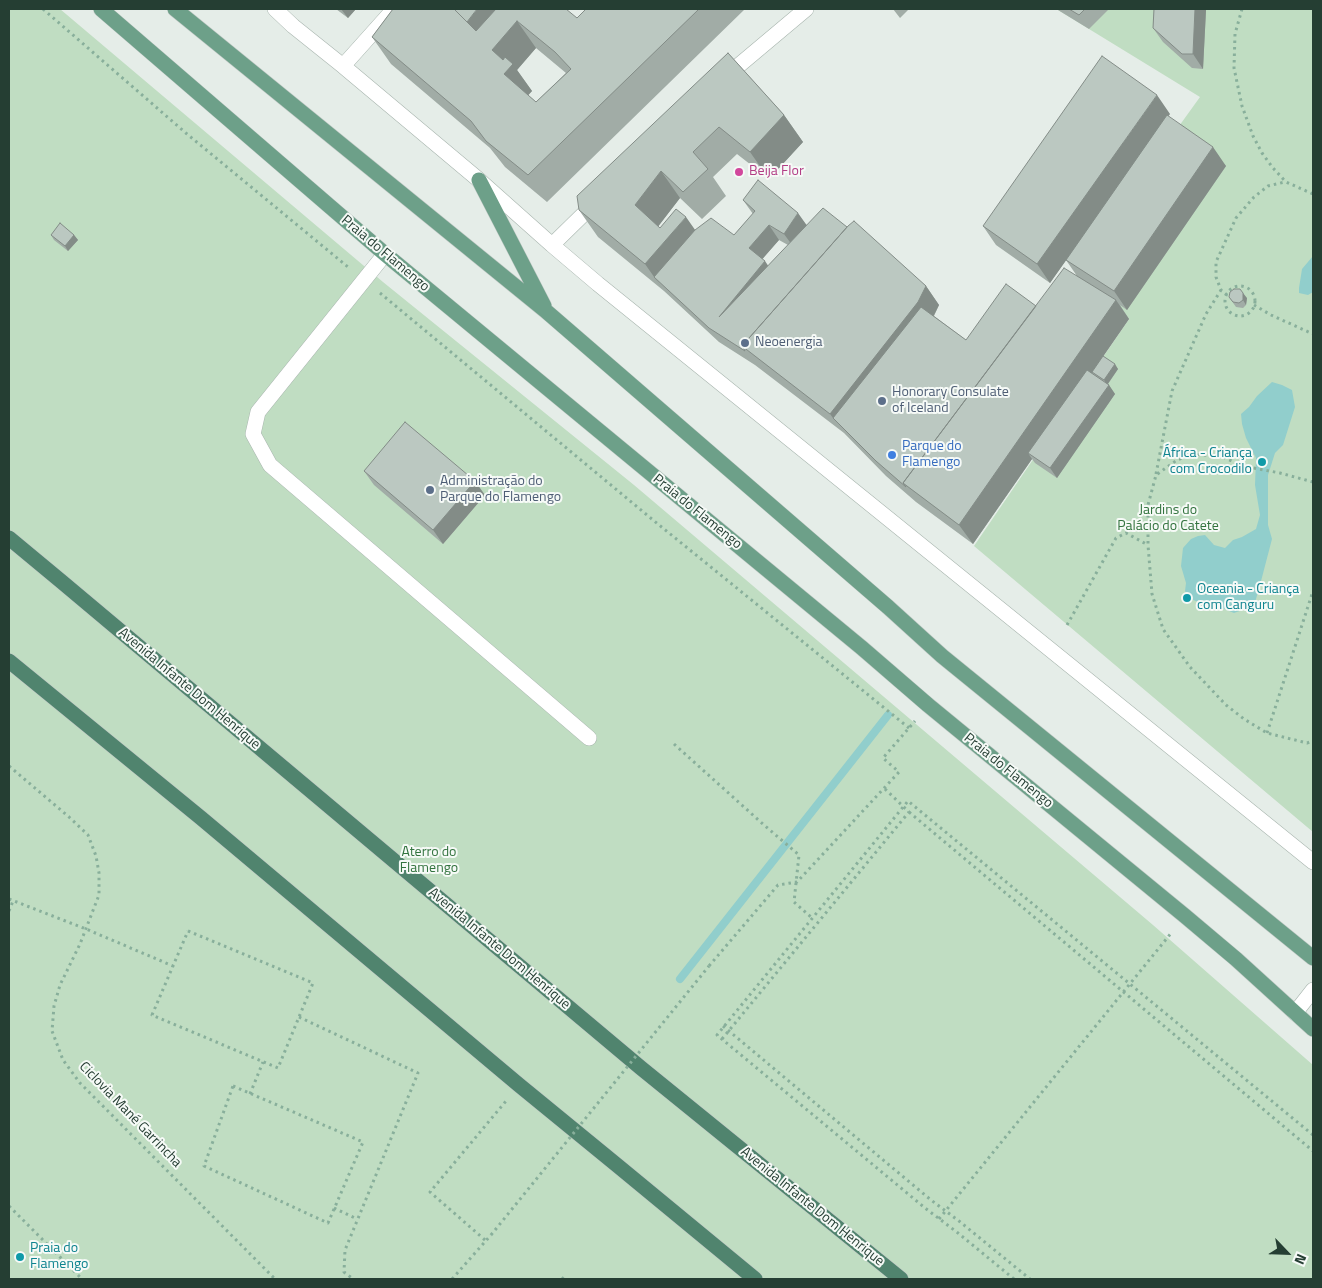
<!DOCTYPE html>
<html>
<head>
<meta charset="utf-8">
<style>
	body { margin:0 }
	#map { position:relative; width:1322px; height:1288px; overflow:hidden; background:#e5ede8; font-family:"Titillium Web",sans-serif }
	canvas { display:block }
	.frame { position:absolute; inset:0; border:10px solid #253e33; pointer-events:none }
	.north { position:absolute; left:1262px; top:1228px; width:50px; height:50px; -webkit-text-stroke:4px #f6faf7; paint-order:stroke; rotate:114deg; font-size:14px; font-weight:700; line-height:20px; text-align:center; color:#253e33 }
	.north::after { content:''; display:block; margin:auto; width:18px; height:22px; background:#253e33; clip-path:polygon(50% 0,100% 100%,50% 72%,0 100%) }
</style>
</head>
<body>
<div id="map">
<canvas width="1322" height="1288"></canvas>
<div class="frame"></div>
<div class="north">N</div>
</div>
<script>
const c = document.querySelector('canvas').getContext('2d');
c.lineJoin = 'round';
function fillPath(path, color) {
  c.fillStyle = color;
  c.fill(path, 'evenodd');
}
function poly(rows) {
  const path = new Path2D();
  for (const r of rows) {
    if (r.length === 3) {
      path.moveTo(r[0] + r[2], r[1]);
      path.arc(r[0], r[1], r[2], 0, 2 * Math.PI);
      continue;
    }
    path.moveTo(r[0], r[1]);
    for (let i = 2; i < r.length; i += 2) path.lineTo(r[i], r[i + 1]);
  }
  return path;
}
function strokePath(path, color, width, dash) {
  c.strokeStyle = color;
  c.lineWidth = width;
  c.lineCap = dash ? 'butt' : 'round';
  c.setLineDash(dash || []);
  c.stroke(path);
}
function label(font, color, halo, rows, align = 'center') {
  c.font = font + ' "Titillium Web",sans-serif';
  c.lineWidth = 4;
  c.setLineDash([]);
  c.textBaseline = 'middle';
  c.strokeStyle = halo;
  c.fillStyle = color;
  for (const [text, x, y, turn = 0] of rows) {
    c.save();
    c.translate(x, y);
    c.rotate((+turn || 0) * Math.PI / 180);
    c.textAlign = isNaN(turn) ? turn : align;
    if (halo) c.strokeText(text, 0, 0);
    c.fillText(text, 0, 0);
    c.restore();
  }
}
fillPath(poly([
	[9,9,60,9,383,282,634,485,1153,925,1313,1065,1313,1279,9,1279],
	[1060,9,1313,9,1313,832,974,546,1129,319,1072,280,1138,183,1200,97,1058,10]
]), '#c0ddc2');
fillPath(poly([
	[1313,256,1313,292,1308,295,1299,293,1299,288,1302,269],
	[1272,382,1282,385,1292,390,1295,407,1283,445,1275,453,1268,475,1268,525,1272,539,1260,585,1254,606,1234,613,1217,606,1198,602,1189,598,1185,591,1186,583,1181,566,1183,548,1191,539,1198,536,1205,535,1214,545,1225,548,1233,540,1242,537,1256,529,1260,515,1255,485,1256,458,1246,438,1242,424,1241,414,1249,407,1257,396]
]), '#91cecc');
strokePath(poly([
	[680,979,888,715]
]), '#91cecc', 8);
const service = poly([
	[385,254,258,412,253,434,270,465,589,738]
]);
const minor = poly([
	[275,9,293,26,343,66,479,180,552,245,598,284,1313,862],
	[343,66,394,9],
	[725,77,806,9],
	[552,245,597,201],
	[1295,1013,1313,990]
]);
const primary = poly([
	[101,9,385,254,862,648,928,705,1185,916,1236,959,1313,1029],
	[175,9,547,312,888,607,942,656,1313,958],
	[479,180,544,306]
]);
const trunk = poly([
	[9,538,62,582,641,1068,901,1279],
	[9,661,201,818,519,1085,618,1166,755,1279]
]);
strokePath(service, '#a8b5ae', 16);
strokePath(minor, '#a8b5ae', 16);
strokePath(primary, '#c2c9c6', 16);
strokePath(trunk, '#c2c9c6', 16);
strokePath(poly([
	[43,9,187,134,348,267],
	[1242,9,1235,34,1234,68,1242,106,1253,136,1262,153,1273,168,1286,182,1313,194],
	[1240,301,15],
	[380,293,653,520,909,728],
	[1227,295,1221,290,1216,277,1216,262,1236,218,1254,197,1268,186,1285,182],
	[1254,305,1271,315,1313,334],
	[1156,474,1172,391,1206,314,1221,290],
	[1313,482,1280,473,1243,466,1223,457,1193,454,1177,460,1156,475,1148,505,1148,545,1152,594,1163,629,1190,667,1226,705,1244,719,1267,733,1307,743,1313,741],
	[1067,625,1116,538,1126,533,1148,545],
	[1267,733,1313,591],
	[674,744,764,825,799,855,794,902,812,918],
	[9,766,69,817,88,835,96,856,99,873,99,895,80,944,60,985,54,1006,52,1031,63,1060,80,1083,275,1279],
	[909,812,1313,1151],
	[9,899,86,929,173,966],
	[9,911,13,901],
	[188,931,313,983,278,1068,152,1015,188,931],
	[709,966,778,885,797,882,899,772,883,758,915,721],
	[299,1017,418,1073,345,1250,344,1272,353,1279],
	[723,1026,931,1200,959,1221,1030,1279],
	[722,1039,909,812,884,788],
	[233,1086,363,1142,328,1223,204,1166,233,1086],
	[250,1094,263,1062],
	[9,1206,82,1279],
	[334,1208,357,1219],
	[939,1219,1172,932],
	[485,1240,430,1192,506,1101],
	[452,1279,491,1235],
	[562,1279,564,1277,566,1279],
	[1014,1279,958,1233,925,1208,717,1035,908,801,1313,1135]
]), '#88af9b', 3, [2.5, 4]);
strokePath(service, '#fff', 15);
strokePath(minor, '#fff', 15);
strokePath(primary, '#6da089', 15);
strokePath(trunk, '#50846e', 15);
strokePath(poly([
	[491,1235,709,966]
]), '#88af9b', 3, [2.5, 4]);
fillPath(poly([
	[336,9,356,9,348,18],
	[393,9,577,18,586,9,745,9,547,202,505,167,490,148,391,64,372,37],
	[536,48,566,73,536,102,528,95,532,91,517,70],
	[893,9,909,9,900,18],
	[1057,9,1109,9,1089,29,1058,10],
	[1154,9,1216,9,1216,10,1206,10,1203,69,1192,68,1163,42,1153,28],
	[728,53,784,115,803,142,769,179,737,154,713,177,726,196,702,219,680,198,658,226,660,228,695,230,734,235,753,214,743,200,807,225,847,227,926,286,939,305,934,316,966,340,1036,306,1077,276,1066,260,1050,283,996,245,983,226,1170,114,1168,116,1226,166,1127,310,1120,305,1129,319,1103,356,1118,369,1108,384,1115,394,1057,478,1035,463,1032,459,973,544,916,502,886,476,844,433,755,365,719,342,664,291,598,237,579,210],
	[779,240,788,245,768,266,762,259],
	[51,235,74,235,78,240,68,251,54,240],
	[1229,297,1247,298,1246,305,1243,308,1236,307],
	[364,471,485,495,443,544,374,485]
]), '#a1aca6');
fillPath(poly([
	[341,9,356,9,348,18],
	[477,9,498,9,476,38,466,24],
	[1195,9,1206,9,1206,10,1203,69,1193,54],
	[517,21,536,48,517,70,532,91,523,101,504,74,492,50],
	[1157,95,1170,114,1050,283,1037,264],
	[784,115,803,142,769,179,750,152],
	[1213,147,1226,166,1127,310,1114,291],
	[661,171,680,198,654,232,635,205],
	[798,213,808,227,795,249,784,234],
	[686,217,705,244,654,277,664,291,645,264],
	[769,225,779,240,759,263,749,248],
	[74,235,78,240,68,251,65,246],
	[765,261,775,276,719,317],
	[926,286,939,305,931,321,833,418,830,414],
	[1243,293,1247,298,1246,305,1243,300],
	[1116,300,1129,319,1034,457,1028,453,1032,459,973,544,959,525],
	[1115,364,1118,369,1107,385,1104,380],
	[1109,385,1115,394,1057,478,1050,468],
	[475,481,485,495,443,544,433,530]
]), '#838c87');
const building = poly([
	[393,9,454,9,476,31,496,9,566,9,577,18,586,9,699,9,528,175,486,141,471,121,372,37,393,9],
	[517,21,555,52,571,69,536,102,504,74,513,64,505,57,503,60,492,50,517,21],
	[454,9,477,9,467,22,454,9],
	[1069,9,1085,9,1079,15,1069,9],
	[1154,9,1195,9,1193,54,1182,54,1153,28,1154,9],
	[728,53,784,115,750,152,719,127,693,152,708,169,683,192,661,171,635,205,660,228,676,209,686,217,645,264,579,210,577,196,728,53],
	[1102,56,1157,95,1037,264,983,226,1102,56],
	[1167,115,1213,147,1114,291,1066,260,1167,115],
	[758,180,798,213,784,234,769,225,749,248,765,261,719,317,823,208,847,227,742,346,745,351,709,328,654,277,695,230,711,218,734,235,755,211,743,200,758,180],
	[854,221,926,286,918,302,830,414,742,346,848,226,854,221],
	[60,223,74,235,65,246,51,235,60,223],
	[1064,268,1116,300,959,525,903,483,1064,268],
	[1006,284,1036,306,903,483,906,487,876,461,833,418,921,307,966,340,1006,284],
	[1234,289,1240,289,1243,293,1243,300,1239,303,1233,302,1229,297,1230,292,1234,289],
	[1103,356,1115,364,1104,380,1092,372,1103,356],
	[1087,370,1109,385,1050,468,1028,453,1087,370],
	[405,422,475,481,433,530,364,471,405,422]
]);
fillPath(building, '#bbc8c1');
strokePath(building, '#838c87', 1);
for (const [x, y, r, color] of [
	[739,172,5,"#d1479c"],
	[745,343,5,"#5c6f8a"],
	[882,401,5,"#5c6f8a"],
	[892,455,5,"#3f7fe0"],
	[1262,462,5,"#0f9aa8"],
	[430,490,5,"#5c6f8a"],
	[1187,598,5,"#0f9aa8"],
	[20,1257,5,"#0f9aa8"]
]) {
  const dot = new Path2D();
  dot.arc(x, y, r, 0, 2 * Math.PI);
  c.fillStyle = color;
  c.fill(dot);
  strokePath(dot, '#f6faf7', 2);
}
label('14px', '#b23c85', '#f6faf7', [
	["Beija Flor",749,172]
], 'left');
label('14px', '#253e33', '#f6faf7', [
	["Praia do Flamengo",385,254,40],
	["Praia do Flamengo",697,512,39],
	["Avenida Infante Dom Henrique",189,689,40],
	["Praia do Flamengo",1008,771,39],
	["Avenida Infante Dom Henrique",499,949,40],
	["Ciclovia Mané Garrincha",130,1115,46],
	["Avenida Infante Dom Henrique",812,1207,39]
]);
label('14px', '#4e5e75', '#f6faf7', [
	["Neoenergia",755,343],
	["Honorary Consulate",892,393],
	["of Iceland",892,409],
	["Administração do",440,482],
	["Parque do Flamengo",440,498]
], 'left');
label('14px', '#366cbe', '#f6faf7', [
	["Parque do",902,447],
	["Flamengo",902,463]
], 'left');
label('14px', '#0d838f', '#f6faf7', [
	["África - Criança",1252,454,"right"],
	["com Crocodilo",1252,470,"right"],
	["Oceania - Criança",1197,590],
	["com Canguru",1197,606],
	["Praia do",30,1249],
	["Flamengo",30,1265]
], 'left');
label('14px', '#32733e', '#f6faf7', [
	["Jardins do",1168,511],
	["Palácio do Catete",1168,527],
	["Aterro do",429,853],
	["Flamengo",429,869]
]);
</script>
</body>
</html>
